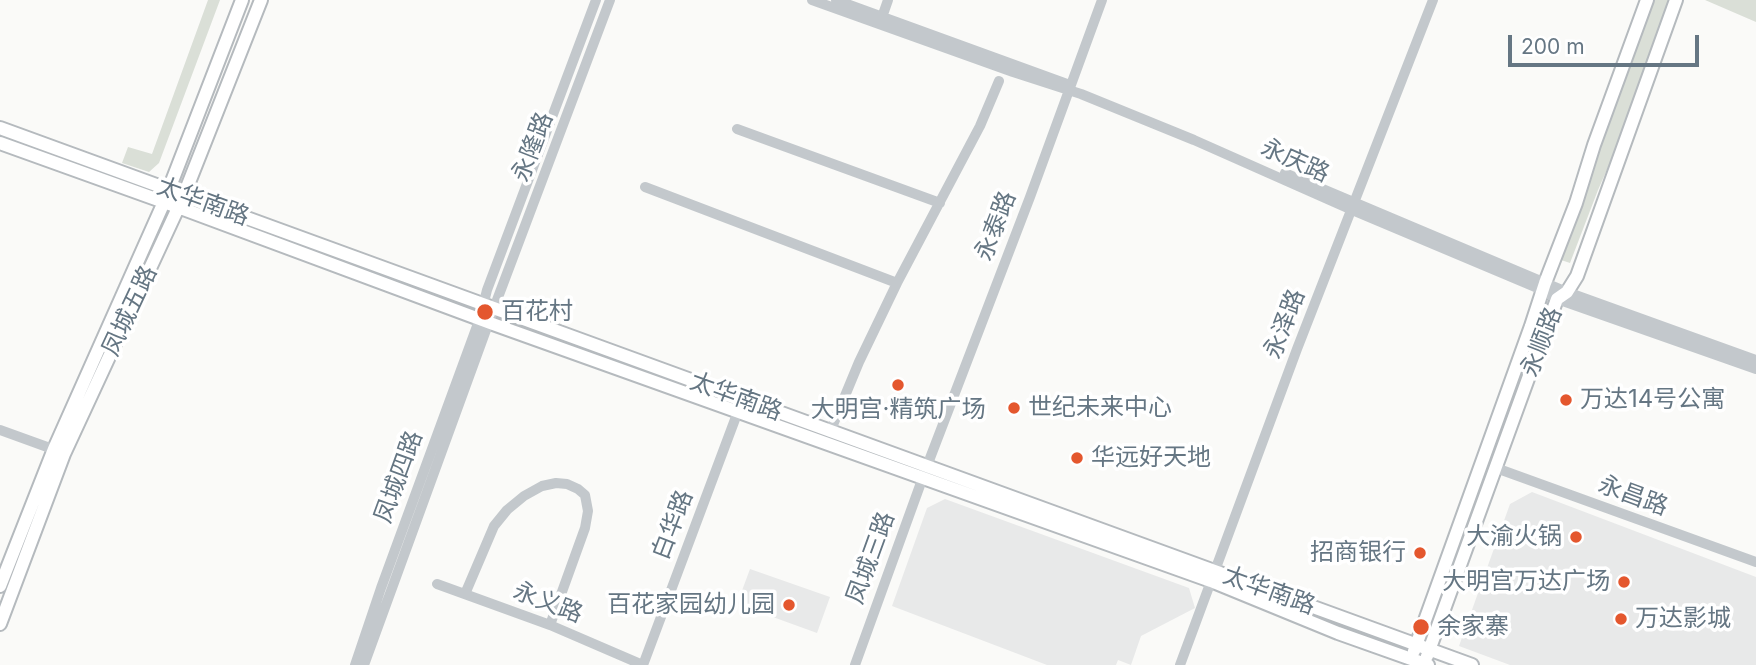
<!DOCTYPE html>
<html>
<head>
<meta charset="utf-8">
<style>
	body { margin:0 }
	#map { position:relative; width:1756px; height:665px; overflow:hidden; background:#fafaf8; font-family:Inter,sans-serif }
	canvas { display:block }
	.scale { position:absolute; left:1508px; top:35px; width:191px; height:32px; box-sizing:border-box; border:4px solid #657683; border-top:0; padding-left:9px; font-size:21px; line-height:24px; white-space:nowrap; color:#657683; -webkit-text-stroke:5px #fff; paint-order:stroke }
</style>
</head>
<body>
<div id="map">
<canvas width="1756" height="665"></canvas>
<div class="scale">200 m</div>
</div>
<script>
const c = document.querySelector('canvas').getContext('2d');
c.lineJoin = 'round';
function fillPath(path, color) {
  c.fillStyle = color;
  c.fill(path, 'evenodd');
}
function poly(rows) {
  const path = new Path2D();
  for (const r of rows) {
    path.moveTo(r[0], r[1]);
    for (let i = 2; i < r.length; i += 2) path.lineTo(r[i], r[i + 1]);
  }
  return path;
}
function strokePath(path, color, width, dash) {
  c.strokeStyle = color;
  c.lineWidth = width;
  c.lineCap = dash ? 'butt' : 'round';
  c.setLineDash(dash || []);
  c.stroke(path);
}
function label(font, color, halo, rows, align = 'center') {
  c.font = font + ' Inter,"Noto Sans SC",sans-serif';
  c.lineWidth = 7;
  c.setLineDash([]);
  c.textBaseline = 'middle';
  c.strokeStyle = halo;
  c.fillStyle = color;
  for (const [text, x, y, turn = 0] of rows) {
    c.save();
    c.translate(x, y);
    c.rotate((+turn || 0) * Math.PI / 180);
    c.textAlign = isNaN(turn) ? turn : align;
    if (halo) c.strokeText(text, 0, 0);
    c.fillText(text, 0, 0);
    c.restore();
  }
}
fillPath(poly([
	[1532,492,1756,577,1756,665,1510,665,1459,646,1510,504],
	[945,499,1189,588,1195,608,1141,636,1131,665,1118,660,1116,665,1047,665,892,606,927,508],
	[750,569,830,597,817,633,737,604]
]), '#e8e9e9');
fillPath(poly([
	[208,0,220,0,159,163,149,172,122,163,128,147,152,154],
	[1653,0,1671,0,1616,149,1598,190,1570,263,1561,260,1584,198,1600,143],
	[1705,0,1756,0,1756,22]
]), '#dadfd7');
const major = poly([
	[0,128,1472,665],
	[0,143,178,207,490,323,1211,581,1338,633,1428,665],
	[0,586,54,449,164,202,242,0],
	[0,624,64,454,184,195,261,0],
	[1414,651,1531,326,1545,283,1576,203,1594,145,1647,0],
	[1427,656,1557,299,1567,292,1577,276,1676,0]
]);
strokePath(major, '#b5babe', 16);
strokePath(poly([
	[812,0,1013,72,1081,94,1194,140,1352,210,1542,290,1557,299,1756,369],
	[836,0,1067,84],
	[880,23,888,0],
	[737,129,940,203],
	[1285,173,1567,292,1756,360],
	[645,187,897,283],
	[0,430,61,452],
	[830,432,859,362,897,283,980,126,999,81],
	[1496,468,1756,562],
	[437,584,550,625,643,665,740,406],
	[465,594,494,526,507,510,524,496,542,486,556,483,567,484,578,489,585,495,588,511,585,528,550,625],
	[355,665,381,588,480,318,487,290,596,0],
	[364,665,494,308,610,0],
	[855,665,927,466,1030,197,1102,0],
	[1180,665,1297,349,1433,0]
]), '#c3c8cc', 10);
strokePath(major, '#fff', 12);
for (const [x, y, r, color] of [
	[485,312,9,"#e4572e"],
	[898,385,7,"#e4572e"],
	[1566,400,7,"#e4572e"],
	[1014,408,7,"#e4572e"],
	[1077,458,7,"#e4572e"],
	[1576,537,7,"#e4572e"],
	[1420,553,7,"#e4572e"],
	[1624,582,7,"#e4572e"],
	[789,605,7,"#e4572e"],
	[1621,619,7,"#e4572e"],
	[1421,627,9,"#e4572e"]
]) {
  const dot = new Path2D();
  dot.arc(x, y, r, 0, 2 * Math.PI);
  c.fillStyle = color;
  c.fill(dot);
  strokePath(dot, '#fff', 2.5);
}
label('24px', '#657683', '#fff', [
	["永隆路",533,147,-69],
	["永庆路",1295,161,24],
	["太华南路",203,202,20],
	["永泰路",996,226,-69],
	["凤城五路",130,311,-65],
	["永泽路",1285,324,-69],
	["永顺路",1542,342,-69],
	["太华南路",736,397,20],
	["凤城四路",399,477,-70],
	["永昌路",1633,496,20],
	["白华路",673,525,-69],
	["凤城三路",871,558,-70],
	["太华南路",1269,591,20],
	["永义路",548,603,21]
]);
label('24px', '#657683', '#fff', [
	["百花村",501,312],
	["万达14号公寓",1580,400],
	["世纪未来中心",1028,408],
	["大明宫·精筑广场",898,410,"center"],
	["华远好天地",1091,458],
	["大渝火锅",1562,537,"right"],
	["招商银行",1406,553,"right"],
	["大明宫万达广场",1610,582,"right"],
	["百花家园幼儿园",775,605,"right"],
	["万达影城",1635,619],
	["余家寨",1437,627]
], 'left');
</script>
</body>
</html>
